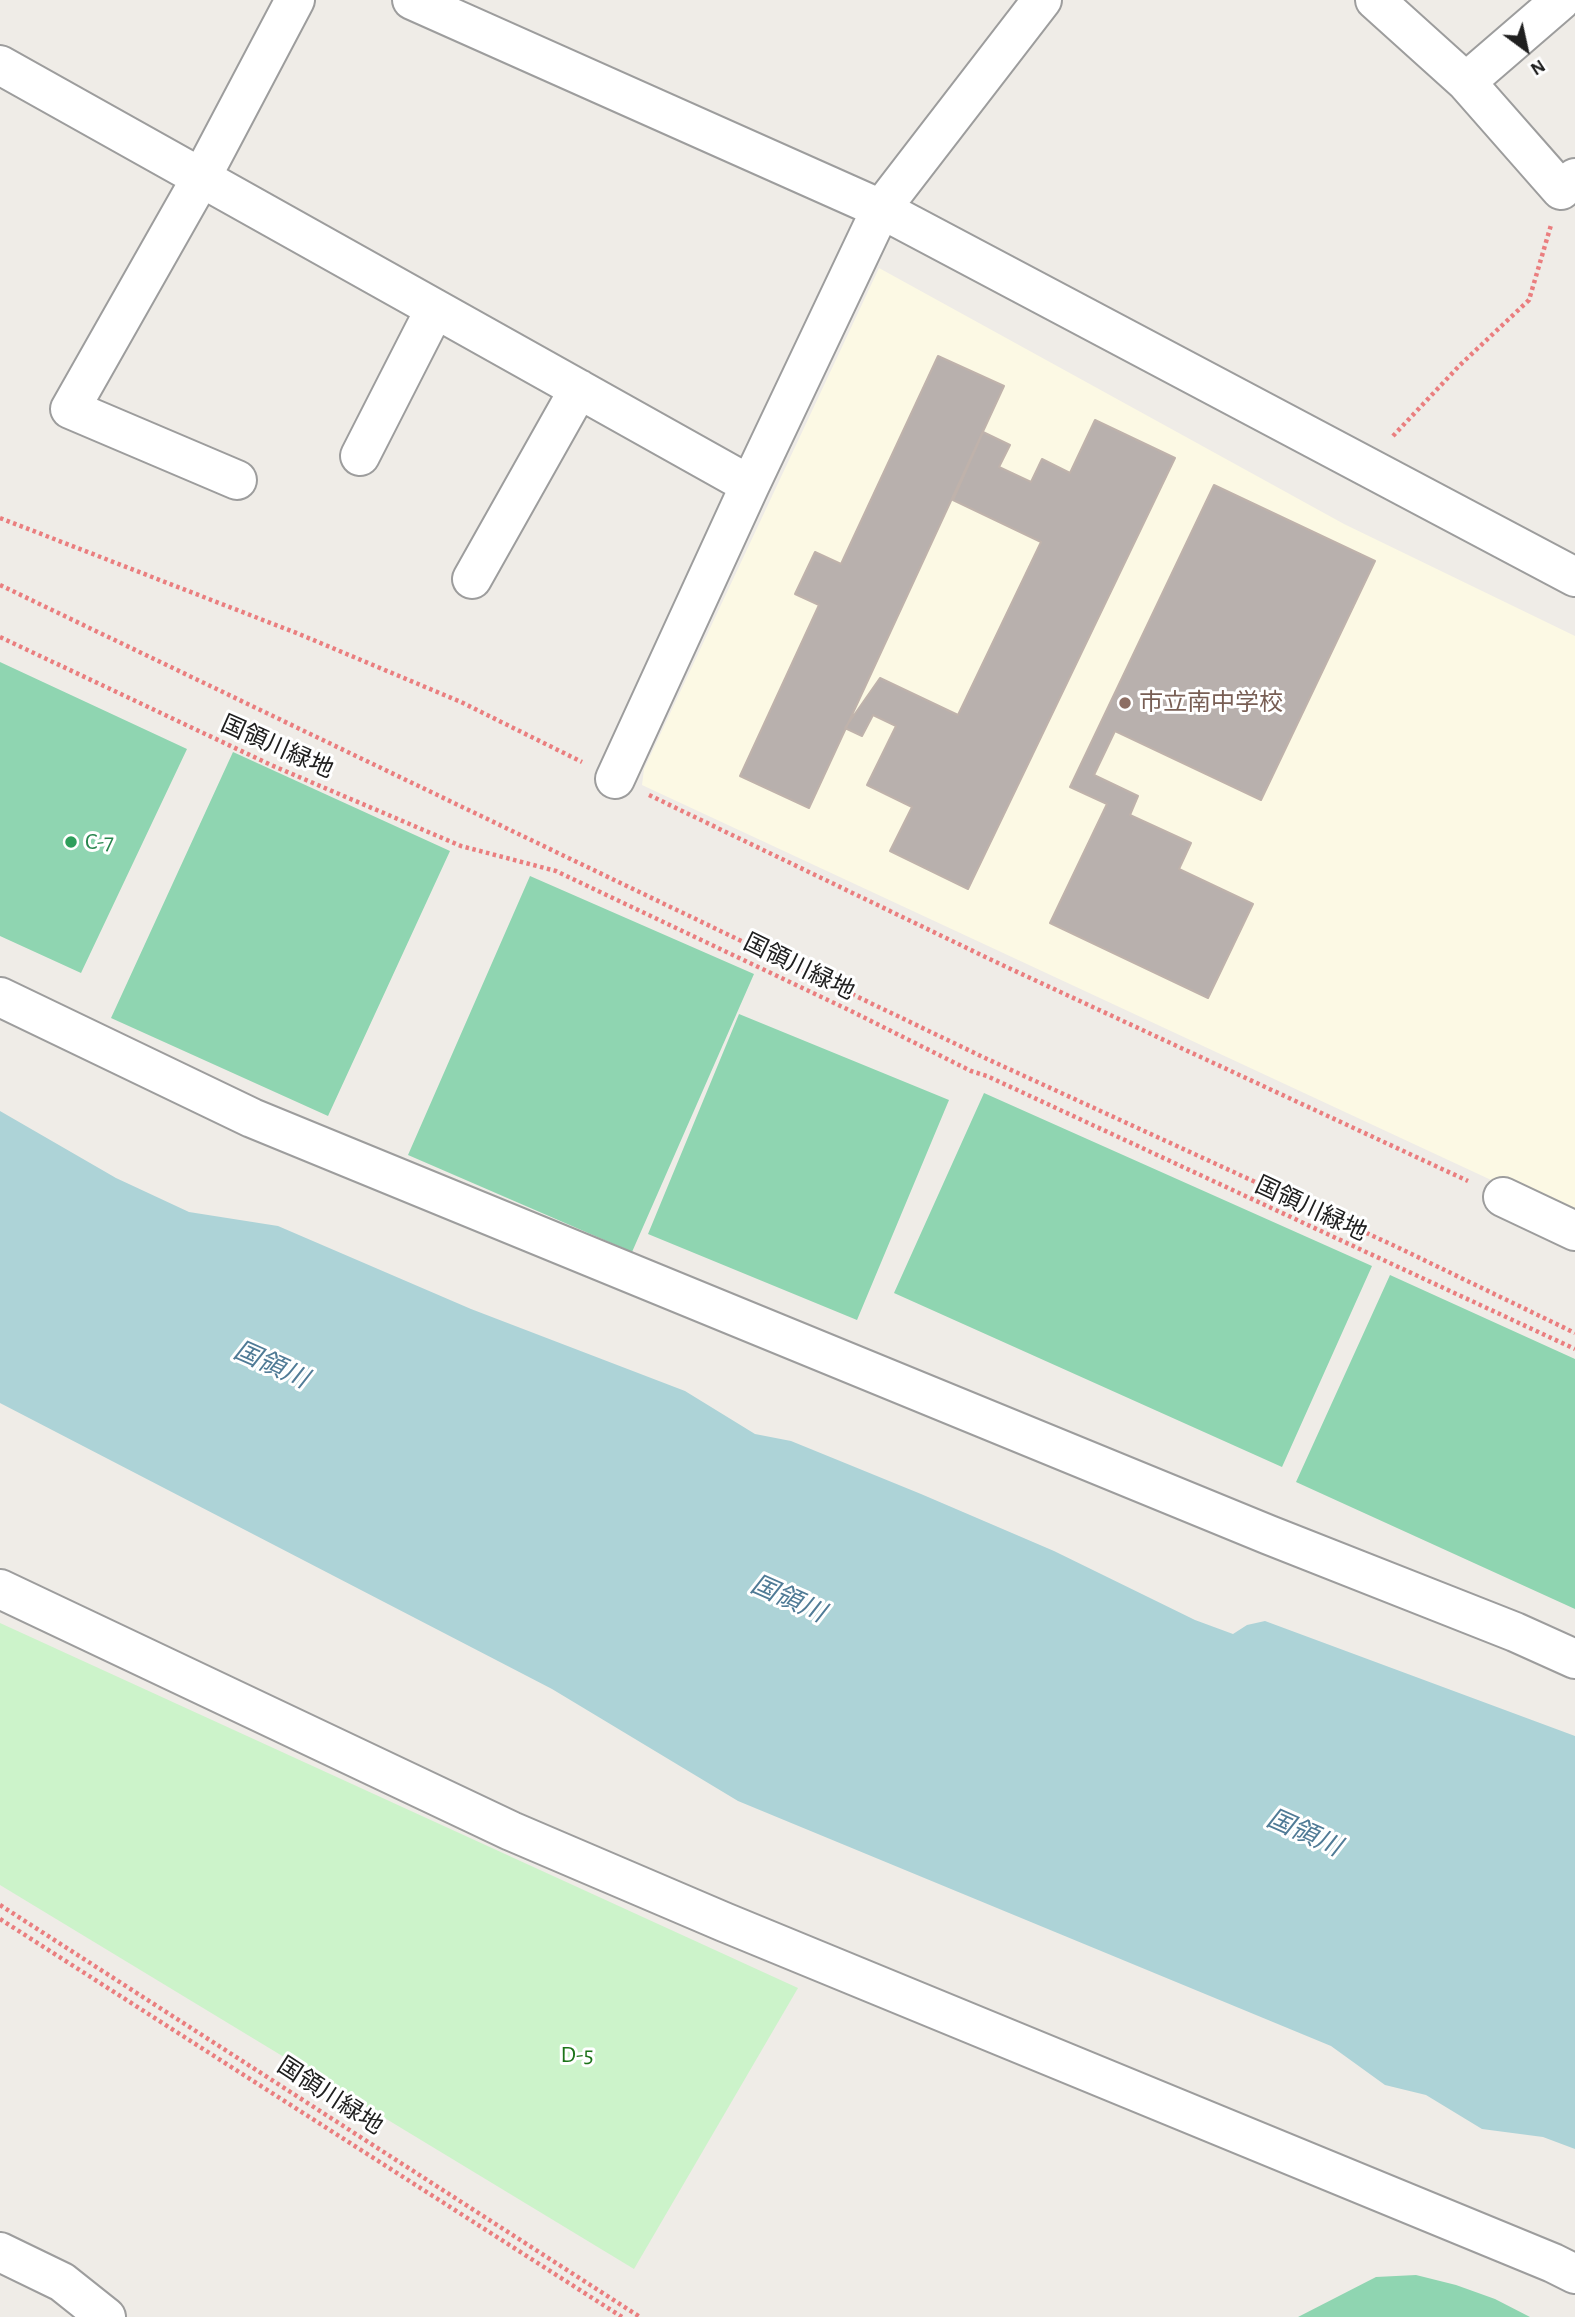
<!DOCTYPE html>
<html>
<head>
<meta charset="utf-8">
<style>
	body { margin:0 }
	#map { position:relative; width:1575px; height:2317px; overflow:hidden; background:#efece7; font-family:"Alegreya Sans",sans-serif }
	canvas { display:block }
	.north { position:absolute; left:1491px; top:14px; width:70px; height:70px; -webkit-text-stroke:5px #fff; paint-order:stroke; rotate:147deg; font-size:19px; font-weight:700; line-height:28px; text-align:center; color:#202020 }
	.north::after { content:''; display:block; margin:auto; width:24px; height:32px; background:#202020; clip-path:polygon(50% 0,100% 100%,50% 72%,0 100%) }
</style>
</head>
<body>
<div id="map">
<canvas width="1575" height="2317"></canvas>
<div class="north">N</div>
</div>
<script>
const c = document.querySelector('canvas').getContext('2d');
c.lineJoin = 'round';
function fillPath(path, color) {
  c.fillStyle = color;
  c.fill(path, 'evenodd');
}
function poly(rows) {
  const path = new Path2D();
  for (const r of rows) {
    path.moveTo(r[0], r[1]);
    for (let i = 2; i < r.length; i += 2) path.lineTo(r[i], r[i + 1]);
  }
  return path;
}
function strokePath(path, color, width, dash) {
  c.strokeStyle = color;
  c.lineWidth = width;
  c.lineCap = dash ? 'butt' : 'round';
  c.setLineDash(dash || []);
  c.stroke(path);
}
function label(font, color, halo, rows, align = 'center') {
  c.font = font + ' "Alegreya Sans","Noto Sans JP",sans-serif';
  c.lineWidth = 6;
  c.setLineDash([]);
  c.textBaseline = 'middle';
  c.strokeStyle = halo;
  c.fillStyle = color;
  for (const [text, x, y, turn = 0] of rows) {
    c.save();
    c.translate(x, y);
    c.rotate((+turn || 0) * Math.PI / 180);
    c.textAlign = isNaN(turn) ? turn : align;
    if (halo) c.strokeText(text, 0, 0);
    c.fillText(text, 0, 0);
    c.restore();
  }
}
fillPath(poly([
	[879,268,1344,524,1575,636,1575,1219,642,785,644,769]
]), '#fcf9e4');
fillPath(poly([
	[0,1623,798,1988,634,2269,0,1885]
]), '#ccf3ca');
fillPath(poly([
	[0,662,187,749,81,973,0,936],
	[233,752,450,851,328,1116,111,1018],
	[530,876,754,974,632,1252,408,1155],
	[739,1014,949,1100,857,1320,648,1234],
	[984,1093,1372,1266,1282,1467,894,1293],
	[1390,1275,1575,1359,1575,1609,1296,1482],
	[1416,2275,1456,2285,1495,2299,1530,2317,1298,2317,1376,2277]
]), '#8fd5b1');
fillPath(poly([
	[0,1111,116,1178,189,1212,278,1226,471,1309,685,1391,755,1434,791,1441,921,1494,1054,1551,1195,1620,1233,1634,1247,1625,1265,1621,1575,1736,1575,2149,1543,2137,1482,2129,1426,2095,1385,2085,1331,2046,738,1801,552,1689,0,1403]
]), '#add3d7');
const building = poly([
	[938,356,1004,386,809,808,740,776,819,605,795,594,815,552,841,564,938,356],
	[1095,420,1175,458,968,889,890,851,912,807,867,785,896,726,873,715,862,736,845,728,880,678,958,715,1041,542,953,500,983,432,1010,445,999,467,1031,482,1042,459,1070,473,1095,420],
	[1214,485,1375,561,1261,800,1115,731,1094,775,1138,796,1130,815,1191,843,1179,869,1253,904,1208,998,1050,923,1107,804,1070,787,1214,485]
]);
fillPath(building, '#b8b0ad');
strokePath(building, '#bfb2ab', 2);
const minor = poly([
	[412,0,881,209,1575,577],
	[1375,0,1466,82,1561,190,1575,178],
	[0,65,750,485,615,779],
	[1466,82,1561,0],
	[360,456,435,309],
	[237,480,70,409,201,178,295,0],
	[750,485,881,209,1042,0],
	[472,579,579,389],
	[0,997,252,1118,1269,1535,1515,1632,1575,1659],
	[1503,1197,1575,1231],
	[0,1589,511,1831,724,1922,1553,2263,1575,2274],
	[0,2252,62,2282,106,2317]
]);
strokePath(minor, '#9d9d9d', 42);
strokePath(poly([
	[1393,436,1460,365,1529,300,1551,225],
	[0,518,299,634,461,702,582,762],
	[0,585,985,1058,1397,1247,1575,1333],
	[0,637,271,765,461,846,556,871,855,1013,971,1071,987,1076,1575,1349],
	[649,795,1000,964,1468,1181],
	[0,1905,640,2317],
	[0,1919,622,2317]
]), '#ea7e7f', 4.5, [3.5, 3.5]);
strokePath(minor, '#fff', 38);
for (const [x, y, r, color] of [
	[1125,703,7,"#8d6e63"],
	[71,842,7,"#2e9e5b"]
]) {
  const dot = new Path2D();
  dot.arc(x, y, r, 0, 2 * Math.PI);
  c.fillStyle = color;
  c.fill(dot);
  strokePath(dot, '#fff', 2.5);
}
label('24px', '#785e54', '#fff', [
	["市立南中学校",1139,703]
], 'left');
label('24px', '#202020', '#fff', [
	["国領川緑地",277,747,24],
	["国領川緑地",799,967,26],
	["国領川緑地",1311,1209,25],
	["国領川緑地",330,2096,33]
]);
label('24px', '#27864d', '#fff', [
	["C-7",85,842]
], 'left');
label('24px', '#1c7319', '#fff', [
	["D-5",577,2055]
]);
label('italic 26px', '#507b96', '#fff', [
	["国領川",271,1365,24],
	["国領川",788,1599,24],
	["国領川",1304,1833,24]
]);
</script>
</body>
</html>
